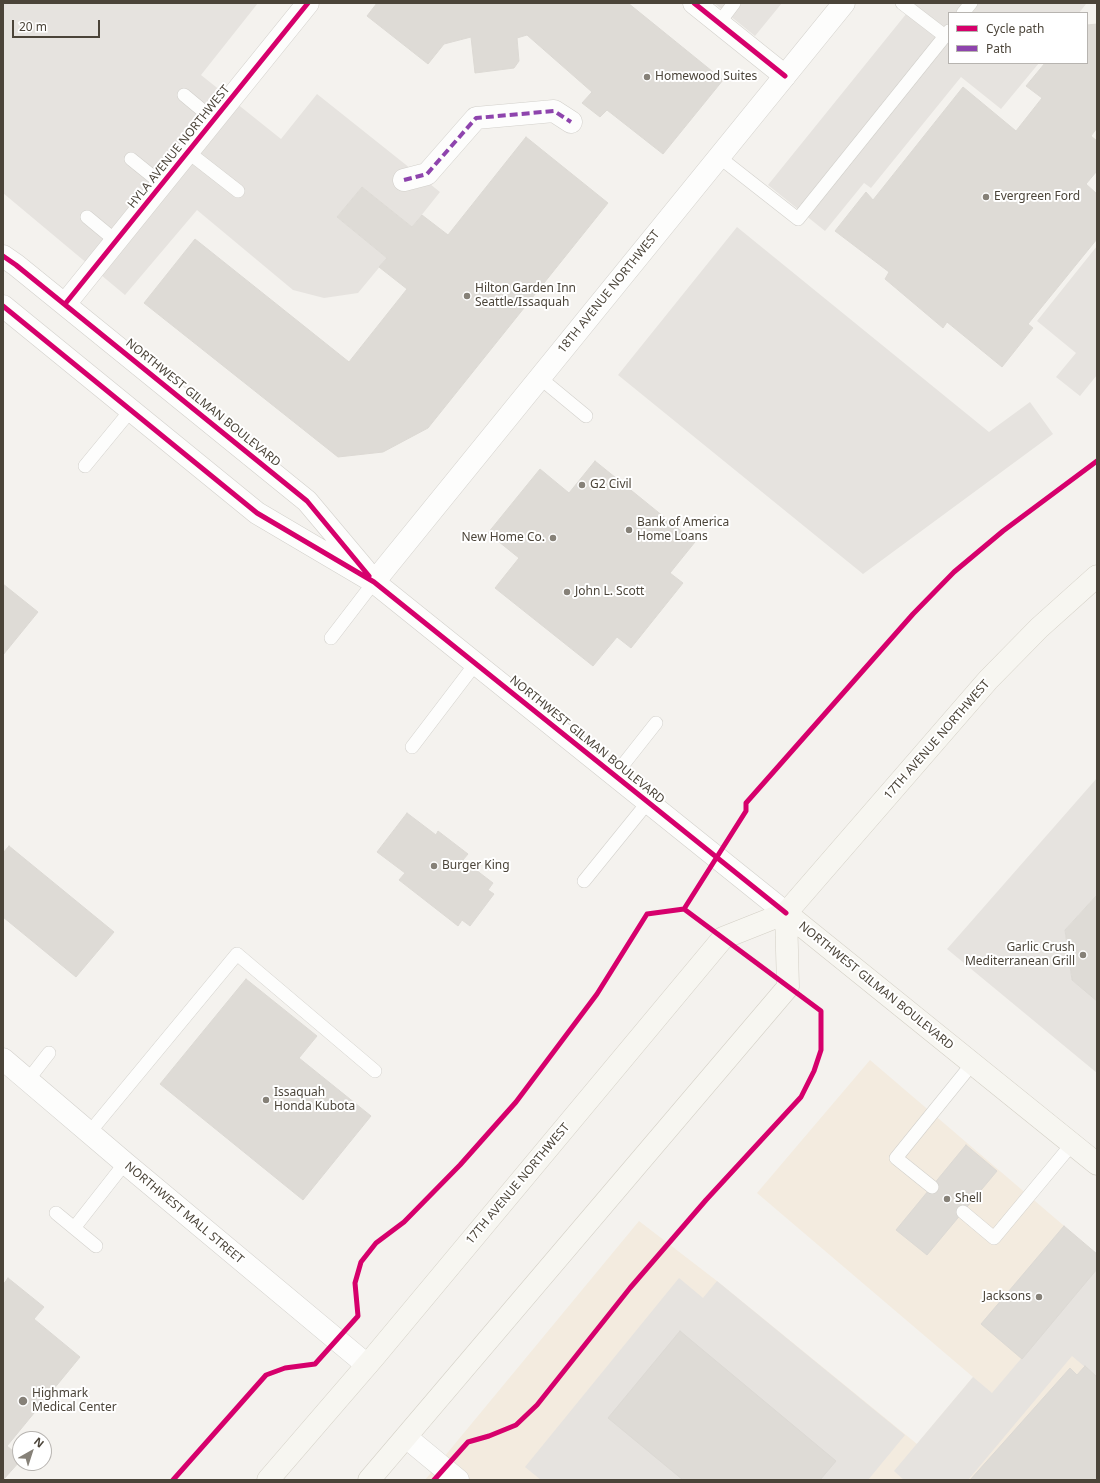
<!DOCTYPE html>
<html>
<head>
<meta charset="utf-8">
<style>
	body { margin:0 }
	#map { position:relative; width:1100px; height:1483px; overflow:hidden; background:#f4f2ee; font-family:"Noto Sans",sans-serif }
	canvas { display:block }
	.frame { position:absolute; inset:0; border:4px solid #4b4439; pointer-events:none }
	.legend { position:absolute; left:948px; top:12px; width:140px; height:52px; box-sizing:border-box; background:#fff; border:1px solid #b7b4b0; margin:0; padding:5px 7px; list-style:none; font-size:12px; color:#4b4439 }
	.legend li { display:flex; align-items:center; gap:8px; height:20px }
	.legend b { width:20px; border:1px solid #b7b4b0 }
	.north { position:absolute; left:12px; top:1431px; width:40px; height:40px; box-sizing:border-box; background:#fff; border:1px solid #b7b4b0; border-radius:50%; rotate:39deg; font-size:11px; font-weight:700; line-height:16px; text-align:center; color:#4b4439 }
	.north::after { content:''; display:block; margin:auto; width:14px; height:18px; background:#868178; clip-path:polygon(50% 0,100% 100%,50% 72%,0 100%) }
	.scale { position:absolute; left:12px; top:20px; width:88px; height:18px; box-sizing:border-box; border:2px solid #4b4439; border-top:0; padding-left:5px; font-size:12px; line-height:14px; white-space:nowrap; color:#4b4439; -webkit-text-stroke:3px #fff; paint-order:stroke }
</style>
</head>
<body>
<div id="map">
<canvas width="1100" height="1483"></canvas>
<div class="frame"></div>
<ul class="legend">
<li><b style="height:5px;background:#d6006c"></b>Cycle path</li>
<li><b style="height:5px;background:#8e44ad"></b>Path</li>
</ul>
<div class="north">N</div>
<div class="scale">20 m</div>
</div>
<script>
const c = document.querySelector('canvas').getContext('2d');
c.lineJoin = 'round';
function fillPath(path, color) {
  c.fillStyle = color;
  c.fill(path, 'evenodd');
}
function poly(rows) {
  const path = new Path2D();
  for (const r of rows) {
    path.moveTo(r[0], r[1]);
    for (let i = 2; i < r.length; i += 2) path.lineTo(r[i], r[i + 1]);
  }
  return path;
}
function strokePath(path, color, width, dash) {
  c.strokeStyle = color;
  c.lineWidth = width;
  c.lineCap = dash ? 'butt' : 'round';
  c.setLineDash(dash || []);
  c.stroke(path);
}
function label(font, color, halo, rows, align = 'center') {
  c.font = font + ' "Noto Sans",sans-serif';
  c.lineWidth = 4;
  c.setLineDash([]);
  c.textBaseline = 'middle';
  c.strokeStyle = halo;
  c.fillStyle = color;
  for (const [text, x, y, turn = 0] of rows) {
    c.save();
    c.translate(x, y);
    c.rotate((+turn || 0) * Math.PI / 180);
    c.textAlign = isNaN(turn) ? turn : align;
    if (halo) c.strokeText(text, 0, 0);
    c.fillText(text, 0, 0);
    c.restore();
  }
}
fillPath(poly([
	[870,1060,1097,1254,1097,1480,425,1480,639,1221,717,1281,917,1444,973,1377,757,1193]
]), '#f3ebdf');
fillPath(poly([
	[3,3,258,3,201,75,281,139,317,94,440,192,412,227,362,187,337,217,387,258,358,293,324,298,293,290,197,210,125,295,3,193],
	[714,3,782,3,755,36],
	[915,3,1095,3,1086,4,1079,13,949,13,949,63,1039,63,1001,109,961,77,871,188,864,183,825,231,768,185],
	[737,227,989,432,1030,402,1053,434,863,574,618,375],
	[1097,246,1097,375,1080,396,1056,377,1076,353,1037,321],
	[1097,778,1097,895,1065,930,1072,980,1097,1000,1097,1073,947,949],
	[1097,1269,1097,1377,1072,1356,968,1480,904,1480,894,1471,973,1377,992,1393],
	[679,1278,703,1298,717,1281,905,1435,868,1480,541,1480,525,1467]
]), '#e6e3df');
const building = poly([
	[377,3,628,3,723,80,663,154,607,110,600,117,582,103,592,92,527,35,517,38,519,61,514,68,475,73,471,37,444,44,428,64,367,16,377,3],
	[1097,24,1097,128,1091,136,1097,141,1097,171,1086,184,1097,194,1097,239,1028,324,1033,328,1002,367,947,322,943,328,885,279,889,272,835,231,866,192,873,200,963,87,1016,131,1042,98,1026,86,1045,63,1087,63,1087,25,1097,24],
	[526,137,608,203,428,428,383,452,338,457,144,303,195,239,349,362,407,289,379,267,387,258,337,217,362,187,412,227,422,215,448,235,526,137],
	[595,461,695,542,670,573,683,583,631,648,617,637,593,666,495,588,519,558,488,533,540,469,569,493,595,461],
	[3,584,38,612,3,655,3,584],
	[407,813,436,835,438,831,468,854,463,860,493,883,488,890,494,894,470,926,462,920,458,926,399,880,405,873,377,852,407,813],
	[9,846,114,932,76,977,3,917,3,853,9,846],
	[1097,895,1097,1001,1072,980,1065,930,1097,895],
	[246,979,317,1036,299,1058,371,1116,303,1200,160,1084,246,979],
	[966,1145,997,1171,927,1255,896,1230,966,1145],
	[1064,1226,1097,1254,1097,1269,1022,1359,981,1324,1064,1226],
	[8,1278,44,1307,34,1319,80,1357,7,1446,20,1457,20,1461,3,1480,3,1285,8,1278],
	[680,1331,836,1461,820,1480,683,1480,608,1418,680,1331],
	[1085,1366,1097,1377,1097,1480,970,1480,1070,1368,1077,1375,1085,1366]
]);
fillPath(building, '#dedbd6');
strokePath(building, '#dcd9d4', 1);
const lane = poly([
	[902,3,945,36],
	[963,13,971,3],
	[719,23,734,3],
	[184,95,214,120],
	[188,152,238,191],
	[719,157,798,219,949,31],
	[131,159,162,184],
	[87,217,116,241],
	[540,378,586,416],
	[85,466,131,410],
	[331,638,374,582],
	[412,747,476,663],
	[615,775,656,723],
	[584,881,648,802],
	[28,1080,49,1053],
	[89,1133,237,954,375,1071],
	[932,1187,896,1158,972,1064],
	[963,1212,994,1238,1072,1144],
	[56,1213,96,1246],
	[74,1228,125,1163]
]);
const street = poly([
	[694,3,785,76],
	[404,180,427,174,476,118,554,111,571,122],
	[3,256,16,265,307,501,365,570],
	[65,304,308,3],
	[3,306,257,513,374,582,786,913],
	[374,582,844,3],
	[3,1059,125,1163,367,1365],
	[406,1437,458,1480]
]);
const secondary = poly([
	[786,913,1097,1164],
	[268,1480,374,1357,723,938,786,913,988,680,1039,628,1097,576],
	[369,1480,788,987,786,913]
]);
strokePath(lane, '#d2d0cb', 14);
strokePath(street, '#d2d0cb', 23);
strokePath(secondary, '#d3cfc5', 23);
strokePath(lane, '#fdfdfc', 13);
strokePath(street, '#fdfdfc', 22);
strokePath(secondary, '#f7f6f1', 22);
strokePath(poly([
	[404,180,427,174,476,118,554,111,571,122]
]), '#8e44ad', 4, [8, 4]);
strokePath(poly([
	[694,3,785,76],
	[3,256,16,265,307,501,369,576],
	[65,304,308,3],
	[3,306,257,513,374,582,786,913],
	[684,909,746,811,746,803,913,614,954,572,1003,531,1097,461],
	[173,1480,266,1375,285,1368,315,1364,358,1316,355,1283,361,1262,376,1243,404,1222,460,1165,516,1102,597,994,647,914,684,909,821,1011,821,1050,814,1071,801,1097,706,1200,630,1288,537,1405,516,1425,489,1436,468,1442,434,1480]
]), '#d6006c', 5);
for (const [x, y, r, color] of [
	[647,77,4,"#868178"],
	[986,197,4,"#868178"],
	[467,296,4,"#868178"],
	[582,485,4,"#868178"],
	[629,530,4,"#868178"],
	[553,538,4,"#868178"],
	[567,592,4,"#868178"],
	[434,866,4,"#868178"],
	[1083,955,4,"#868178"],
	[266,1100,4,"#868178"],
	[947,1199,4,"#868178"],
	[1039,1297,4,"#868178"],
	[23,1401,5,"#868178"]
]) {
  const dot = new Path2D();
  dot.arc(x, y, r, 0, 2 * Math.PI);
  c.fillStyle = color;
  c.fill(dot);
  strokePath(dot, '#fff', 1.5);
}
label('12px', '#4b4439', '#fff', [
	["Homewood Suites",655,77],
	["Evergreen Ford",994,197],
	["Hilton Garden Inn",475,289],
	["Seattle/Issaquah",475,303],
	["G2 Civil",590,485],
	["Bank of America",637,523],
	["Home Loans",637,537],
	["New Home Co.",545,538,"right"],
	["John L. Scott",575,592],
	["Burger King",442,866],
	["Garlic Crush",1075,948,"right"],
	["Mediterranean Grill",1075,962,"right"],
	["Issaquah",274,1093],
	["Honda Kubota",274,1107],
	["Shell",955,1199],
	["Jacksons",1031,1297,"right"],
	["Highmark",32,1394],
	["Medical Center",32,1408]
], 'left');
label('12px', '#4b4439', '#fff', [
	["HYLA AVENUE NORTHWEST",179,147,-51],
	["18TH AVENUE NORTHWEST",609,292,-51],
	["NORTHWEST GILMAN BOULEVARD",203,403,39],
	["NORTHWEST GILMAN BOULEVARD",587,740,39],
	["17TH AVENUE NORTHWEST",937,740,-49],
	["NORTHWEST GILMAN BOULEVARD",876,986,39],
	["17TH AVENUE NORTHWEST",518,1184,-50],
	["NORTHWEST MALL STREET",184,1213,40]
]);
</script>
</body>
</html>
